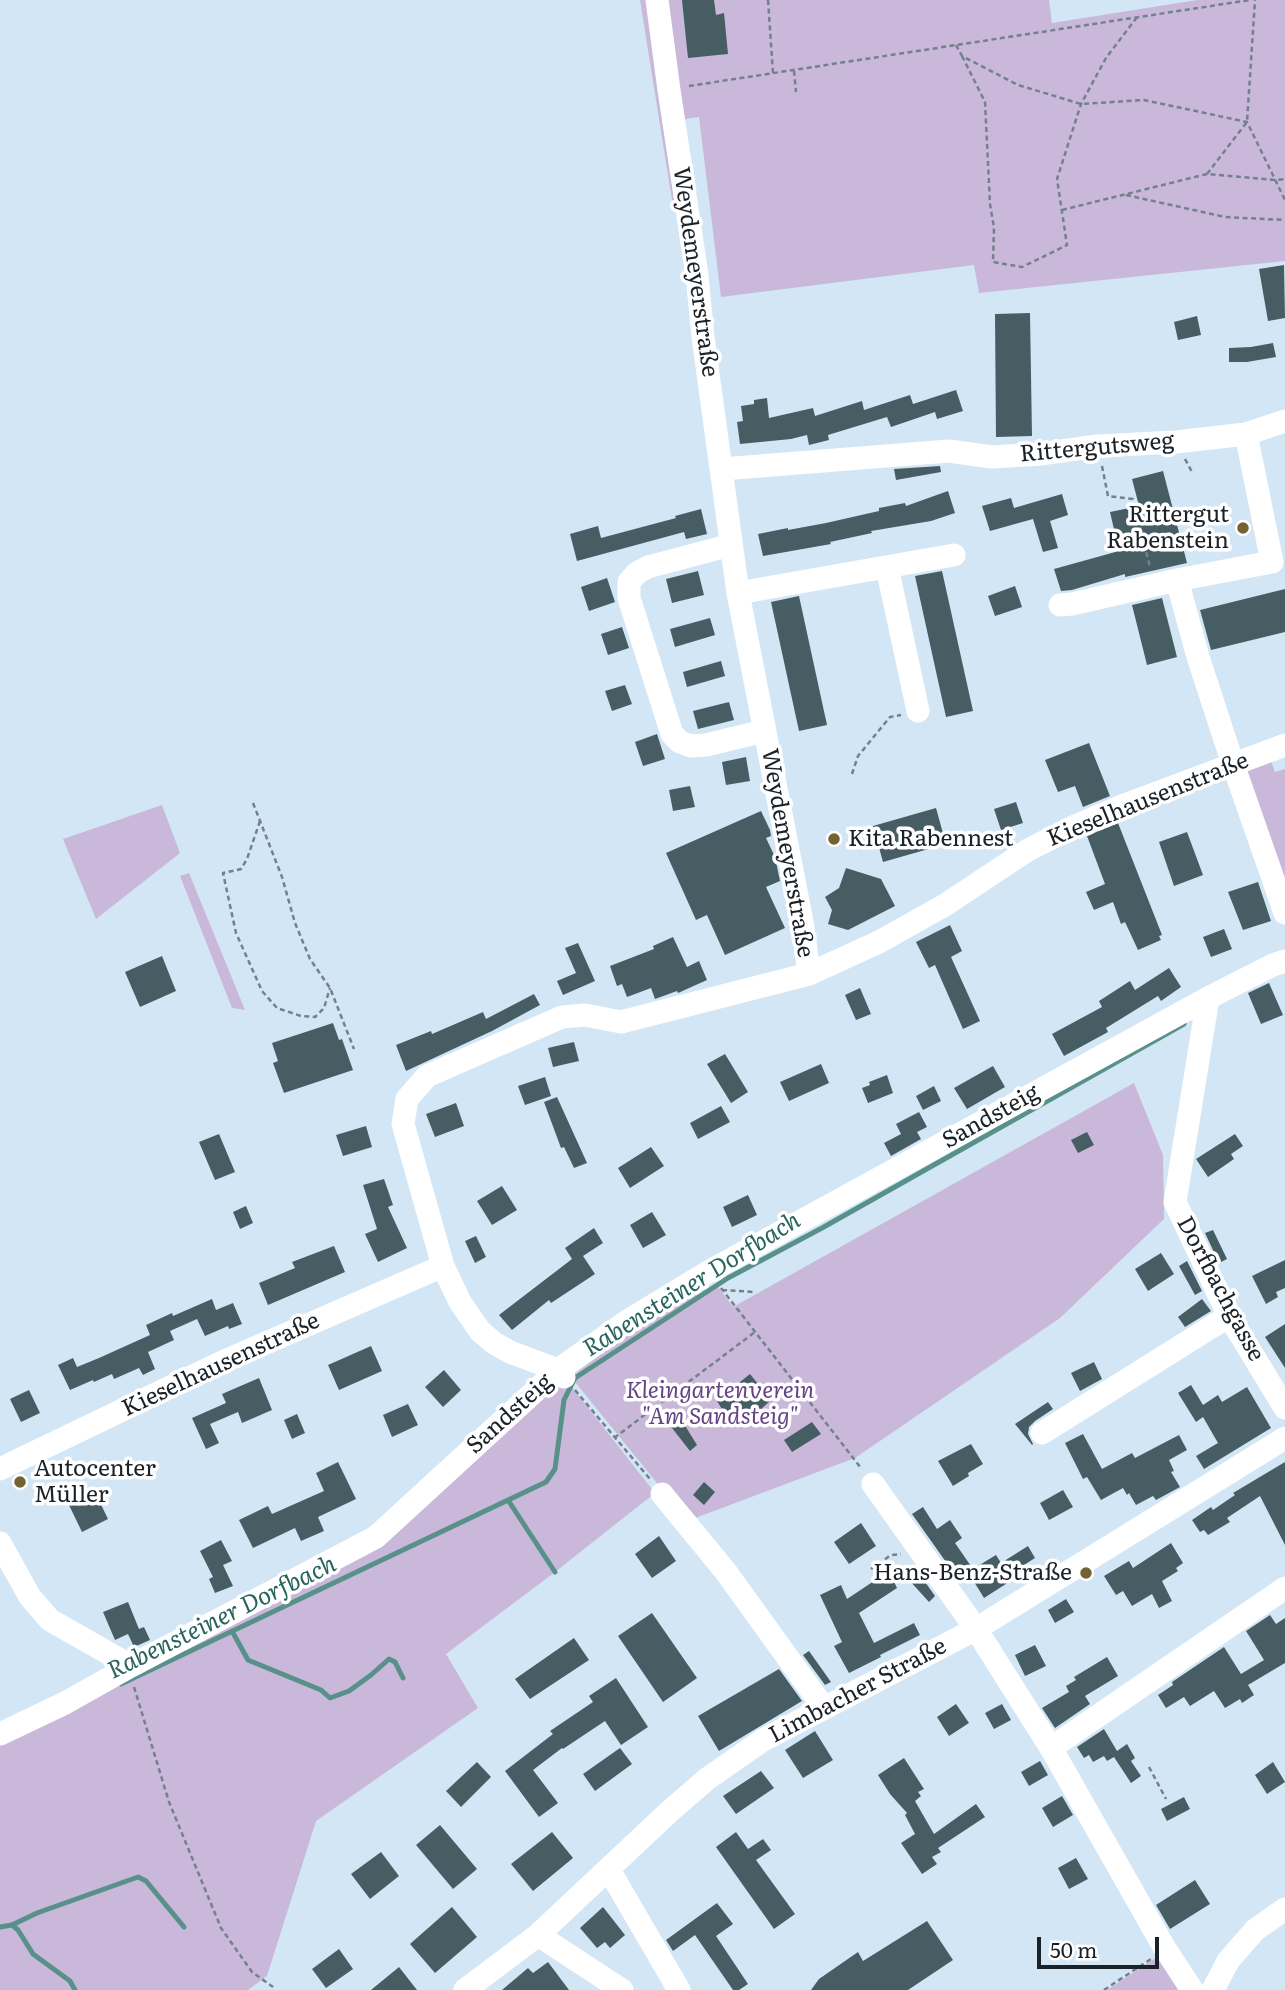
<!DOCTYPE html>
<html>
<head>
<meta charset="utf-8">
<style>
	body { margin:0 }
	#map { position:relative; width:1285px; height:1990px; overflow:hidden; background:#d3e6f6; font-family:Literata,serif }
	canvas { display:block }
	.scale { position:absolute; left:1037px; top:1937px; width:122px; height:32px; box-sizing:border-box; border:4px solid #1a2127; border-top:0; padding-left:9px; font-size:21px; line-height:24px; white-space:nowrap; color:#1a2127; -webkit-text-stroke:5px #fff; paint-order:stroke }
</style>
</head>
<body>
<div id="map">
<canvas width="1285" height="1990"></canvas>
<div class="scale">50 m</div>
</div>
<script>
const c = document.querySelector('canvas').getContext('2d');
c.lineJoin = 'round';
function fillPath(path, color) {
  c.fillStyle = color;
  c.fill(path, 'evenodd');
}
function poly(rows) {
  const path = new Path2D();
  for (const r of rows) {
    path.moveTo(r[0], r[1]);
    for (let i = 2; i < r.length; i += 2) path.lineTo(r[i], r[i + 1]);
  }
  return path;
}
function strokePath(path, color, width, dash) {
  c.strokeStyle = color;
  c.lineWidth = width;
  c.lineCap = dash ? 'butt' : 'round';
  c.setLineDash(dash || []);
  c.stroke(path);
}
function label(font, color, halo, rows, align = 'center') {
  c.font = font + ' Literata,serif';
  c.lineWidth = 7;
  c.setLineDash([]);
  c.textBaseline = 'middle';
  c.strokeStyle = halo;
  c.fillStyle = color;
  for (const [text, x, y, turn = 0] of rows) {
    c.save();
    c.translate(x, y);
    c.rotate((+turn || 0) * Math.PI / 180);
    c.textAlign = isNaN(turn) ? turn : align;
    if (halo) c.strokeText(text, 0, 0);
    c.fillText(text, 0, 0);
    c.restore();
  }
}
fillPath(poly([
	[640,0,651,0,681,205,673,206],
	[664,0,1049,0,1052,23,1197,0,1285,0,1285,261,979,293,974,265,721,297,699,117,679,120],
	[1271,761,1275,772,1285,769,1285,893,1244,772],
	[162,805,180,853,96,919,63,839],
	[189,873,245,1010,232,1008,180,876],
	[1134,1083,1163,1155,1164,1219,1060,1318,855,1458,690,1520,661,1488,571,1377,634,1329,716,1284,733,1307],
	[564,1377,655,1493,555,1572,446,1654,478,1708,316,1821,267,1976,248,1990,0,1990,0,1741,383,1535],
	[1160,1955,1182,1990,1107,1990]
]), '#c9b8da');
strokePath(poly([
	[508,1500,555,1572],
	[232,1631,248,1660,321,1690,330,1698,349,1691,371,1675,389,1659,395,1662,403,1678],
	[121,1684,546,1482,555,1469,564,1400,575,1378,728,1278,822,1228,1184,1024],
	[12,1925,18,1930,33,1954,70,1981,75,1990],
	[0,1927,12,1925,37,1913,138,1877,146,1881,184,1927]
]), '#58908a', 5);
fillPath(poly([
	[682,0,714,0,716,15,724,13,728,54,688,58],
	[1284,265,1285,318,1268,321,1259,269],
	[1030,313,1032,436,996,437,995,314],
	[1197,316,1201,335,1178,340,1174,322],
	[1273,343,1276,357,1247,362,1229,362,1229,348,1251,347],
	[956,390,963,411,937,419,935,412,891,427,887,417,828,435,829,440,809,445,807,435,791,439,740,444,737,422,743,421,741,406,754,404,754,400,767,398,769,418,813,408,815,416,862,401,864,410,910,395,913,404],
	[940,466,941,472,896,480,894,469],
	[1163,471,1187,563,1125,577,1125,574,1072,590,1061,591,1054,569,1119,551,1110,512,1139,506,1132,479],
	[948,491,955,513,931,521,871,531,872,533,830,542,831,544,763,556,758,534,788,528,788,530,826,523,879,511,879,508,905,503,906,506],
	[1062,494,1068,515,1050,521,1058,548,1043,552,1033,519,990,531,982,506,1011,498,1014,508],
	[701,509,707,534,686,539,684,532,577,561,570,534,598,526,601,538,676,518,675,516],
	[698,571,704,595,672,603,666,579],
	[942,571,973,711,946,717,915,576],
	[607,578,615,602,589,611,581,587],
	[1015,586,1022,607,995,616,988,596],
	[1285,589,1285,632,1211,650,1200,610],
	[799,596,827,725,799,731,771,602],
	[1162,598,1177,657,1147,665,1132,605],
	[710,618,715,635,675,647,670,629],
	[622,627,629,648,608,655,601,634],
	[721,661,725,676,687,687,683,672],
	[625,685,632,704,612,711,605,691],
	[729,702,734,720,698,729,693,711],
	[657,734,665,759,643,766,635,742],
	[1089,743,1110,796,1083,807,1075,786,1058,792,1045,760],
	[746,757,750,781,726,785,722,762],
	[690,786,695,807,673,811,669,790],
	[1016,802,1023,823,1001,830,994,809],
	[936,808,946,844,883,862,873,826],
	[761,811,770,830,771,836,766,838,775,857,780,881,766,887,785,928,725,955,707,915,696,920,666,853],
	[1118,823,1162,935,1159,936,1161,940,1138,950,1125,922,1121,924,1113,902,1094,910,1086,892,1105,884,1087,836],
	[1187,832,1203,875,1174,886,1159,842],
	[846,868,881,879,895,906,848,930,828,924,832,910,825,897,839,888],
	[1258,882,1271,921,1243,930,1228,892],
	[950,925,962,951,951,957,980,1021,963,1029,935,965,929,968,916,942],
	[1224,929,1232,949,1211,957,1203,937],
	[673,937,687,967,699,961,707,980,678,993,677,991,655,999,651,988,627,997,622,984,617,986,610,966,654,949,653,946],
	[578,943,595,981,563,995,557,981,576,973,565,948],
	[162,956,176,991,140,1007,125,972],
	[1169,968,1181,987,1161,1001,1158,996,1106,1028,1108,1032,1064,1056,1052,1034,1102,1007,1099,1001,1130,981,1135,990],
	[1269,983,1283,1015,1261,1024,1248,993],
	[860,988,871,1014,856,1020,845,995],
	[534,994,540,1005,492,1031,406,1071,396,1045,431,1031,432,1034,483,1012,486,1019],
	[333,1023,339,1040,342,1039,353,1070,284,1093,273,1063,278,1061,272,1043],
	[574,1042,579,1061,553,1067,548,1048],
	[725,1054,748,1092,731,1103,707,1064],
	[821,1064,829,1083,789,1101,780,1082],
	[993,1066,1005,1087,967,1109,954,1088],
	[887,1075,893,1093,868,1103,862,1088,870,1085,869,1082],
	[545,1077,551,1096,525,1105,518,1086],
	[934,1086,941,1101,923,1110,916,1096],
	[557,1097,587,1163,574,1168,564,1147,561,1148,544,1102],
	[456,1103,464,1126,435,1137,426,1114],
	[721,1106,730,1122,698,1139,690,1123],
	[919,1112,927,1127,917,1132,921,1139,891,1156,884,1143,901,1134,896,1124],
	[366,1126,372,1147,343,1156,336,1135],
	[1087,1132,1094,1145,1078,1153,1071,1140],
	[219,1134,235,1172,215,1180,199,1142],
	[1235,1134,1243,1146,1231,1154,1234,1159,1208,1177,1196,1159],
	[651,1147,664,1166,630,1188,618,1168],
	[384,1179,393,1205,388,1207,407,1248,378,1262,365,1234,377,1229,363,1185],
	[502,1186,517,1210,492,1225,477,1201],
	[748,1195,757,1215,732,1227,723,1207],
	[246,1206,253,1223,240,1229,233,1212],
	[652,1212,666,1235,643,1248,630,1225],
	[594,1228,603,1243,583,1256,595,1274,551,1303,549,1300,512,1330,499,1315,572,1259,565,1248],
	[1213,1230,1227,1259,1219,1263,1205,1233],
	[476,1236,486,1257,475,1263,465,1241],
	[334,1246,345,1272,268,1305,259,1283,295,1268,292,1262],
	[1161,1253,1174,1274,1148,1291,1135,1269],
	[1285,1260,1285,1288,1276,1292,1278,1297,1266,1304,1252,1276],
	[1187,1261,1202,1291,1195,1295,1179,1266],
	[212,1299,216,1310,233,1303,242,1324,229,1329,228,1326,205,1336,197,1319,170,1331,174,1340,148,1352,155,1369,143,1375,139,1368,114,1379,112,1374,94,1382,93,1380,70,1390,58,1365,73,1358,77,1367,99,1358,150,1335,146,1325,172,1313,173,1316],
	[1202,1299,1211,1311,1185,1327,1178,1317],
	[1285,1324,1285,1368,1265,1337],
	[371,1346,382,1371,339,1390,328,1365],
	[1094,1362,1102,1379,1080,1391,1071,1373],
	[444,1370,461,1390,443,1407,425,1387],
	[750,1374,771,1400,760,1410,757,1406,730,1422,717,1401,742,1386,740,1382],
	[259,1378,272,1410,242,1423,238,1412,210,1424,219,1443,206,1449,192,1418,226,1403,222,1394],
	[1191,1385,1203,1405,1218,1395,1222,1402,1247,1387,1271,1428,1204,1469,1196,1456,1218,1443,1203,1417,1196,1422,1178,1393],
	[29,1390,40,1413,21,1422,10,1399],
	[1048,1402,1053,1409,1035,1421,1029,1427,1028,1434,1033,1444,1032,1445,1015,1424],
	[408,1404,418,1425,392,1437,383,1415],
	[676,1411,697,1445,690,1451,665,1419],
	[297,1414,305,1433,292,1439,284,1420],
	[812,1422,821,1434,792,1452,784,1440],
	[1083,1434,1102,1469,1132,1453,1135,1458,1179,1435,1187,1450,1169,1460,1174,1471,1171,1472,1180,1487,1156,1500,1153,1496,1136,1505,1129,1493,1127,1495,1123,1488,1101,1500,1087,1477,1083,1479,1065,1443],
	[971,1444,983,1464,968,1473,969,1476,953,1486,938,1461],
	[338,1462,356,1499,318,1517,324,1531,301,1541,295,1528,253,1548,239,1520,268,1506,272,1514,324,1491,316,1473],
	[1285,1462,1285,1545,1260,1496,1227,1518,1230,1522,1208,1535,1204,1530,1200,1532,1192,1520,1211,1507,1213,1510,1235,1495,1233,1493],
	[704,1482,715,1492,704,1505,693,1495],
	[93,1488,108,1519,82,1532,67,1501],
	[1063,1490,1073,1507,1049,1520,1040,1503],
	[923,1507,937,1529,950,1520,962,1538,955,1543,973,1569,958,1579,912,1514],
	[861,1523,876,1546,849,1564,834,1542],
	[659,1536,676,1561,652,1578,635,1554],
	[221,1540,232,1561,223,1565,233,1586,215,1593,209,1579,213,1577,200,1551],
	[1171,1543,1183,1563,1176,1568,1178,1571,1162,1581,1172,1601,1159,1608,1152,1594,1132,1606,1123,1591,1116,1595,1104,1576,1129,1561,1133,1568],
	[1028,1546,1035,1558,1005,1577,1009,1582,984,1598,968,1572,996,1555,1001,1563],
	[889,1571,897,1588,859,1613,874,1643,914,1623,920,1635,880,1655,881,1657,849,1673,834,1646,842,1642,820,1595,841,1585,847,1599],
	[918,1572,935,1596,929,1602,909,1580],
	[1066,1599,1074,1612,1055,1623,1048,1610],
	[128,1602,139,1629,144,1627,150,1640,134,1647,128,1634,115,1640,103,1612],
	[652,1613,697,1678,663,1702,618,1636],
	[1270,1615,1276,1624,1285,1618,1285,1663,1248,1685,1254,1695,1242,1703,1240,1699,1225,1708,1214,1691,1190,1706,1184,1697,1166,1708,1158,1695,1173,1685,1172,1682,1224,1647,1241,1674,1264,1660,1246,1631],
	[574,1638,589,1660,530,1699,515,1679],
	[1035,1645,1046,1666,1025,1676,1015,1655],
	[809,1651,831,1682,825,1685,803,1655],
	[1107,1657,1118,1676,1085,1696,1090,1704,1055,1728,1042,1708,1069,1692,1066,1686,1076,1680,1074,1677],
	[779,1669,802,1701,719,1751,698,1716],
	[616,1678,648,1727,621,1745,605,1721,563,1749,562,1748,533,1770,558,1803,539,1817,505,1771,553,1734,550,1731,593,1702,589,1696],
	[956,1704,969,1723,949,1736,937,1717],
	[1002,1704,1011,1720,994,1729,985,1713],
	[1104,1729,1117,1751,1127,1744,1135,1758,1131,1761,1141,1776,1131,1783,1114,1757,1107,1761,1104,1756,1093,1762,1089,1755,1084,1758,1077,1747],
	[815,1731,833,1760,803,1778,785,1750],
	[620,1748,632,1764,595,1791,583,1774],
	[904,1758,924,1789,918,1792,921,1796,915,1801,934,1834,976,1804,985,1817,938,1848,941,1852,932,1857,937,1864,922,1874,901,1843,915,1834,905,1815,907,1813,890,1794,878,1775],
	[1040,1761,1048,1775,1029,1786,1021,1772],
	[477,1762,491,1777,461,1807,446,1791],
	[1273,1762,1285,1782,1267,1794,1255,1775],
	[761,1771,774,1788,736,1814,723,1796],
	[1062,1796,1073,1815,1053,1827,1042,1808],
	[1184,1797,1190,1809,1167,1821,1161,1809],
	[440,1825,477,1869,453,1889,416,1845],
	[552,1832,573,1858,533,1891,511,1864],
	[736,1832,748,1849,763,1839,771,1850,756,1860,795,1914,774,1929,716,1847],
	[381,1852,399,1876,370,1899,351,1874],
	[1076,1858,1088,1879,1069,1889,1058,1868],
	[1195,1880,1210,1904,1170,1929,1156,1905],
	[717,1903,733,1924,716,1936,748,1984,739,1990,733,1990,695,1935,673,1951,666,1940],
	[452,1907,477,1937,435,1973,410,1944],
	[603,1907,625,1935,610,1948,605,1942,597,1948,580,1928],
	[927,1921,953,1960,908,1990,811,1990,819,1979,858,1952,863,1961],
	[339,1949,353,1969,326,1988,312,1969],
	[548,1962,569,1990,502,1990,528,1968,533,1973],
	[399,1967,417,1990,371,1990]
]), '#465d64');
strokePath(poly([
	[768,0,773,73],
	[956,45,962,56,1018,85,1081,104,1144,100,1247,122,1285,200],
	[962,56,985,102,990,204,994,228,993,262,1022,267,1067,245,1057,179,1081,104,1106,58,1137,17],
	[794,71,796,92],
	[689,86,1250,0],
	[1207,174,1247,122,1255,0],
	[1126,195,1225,217,1285,220],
	[1062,210,1207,174,1275,180,1285,179],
	[1185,459,1192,472],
	[1102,466,1108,496,1133,499,1150,567],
	[852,774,858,756,890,717,901,715],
	[253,803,282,877,295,923,310,959,330,988,354,1049],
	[260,821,247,859,241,869,223,873,236,933,262,991,277,1008,301,1016,315,1017,324,1008,330,988],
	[721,1288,861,1468],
	[722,1290,754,1292],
	[575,1390,650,1479],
	[614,1438,755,1332],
	[871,1569,891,1555,901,1554],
	[134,1687,169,1802,221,1928,252,1972,273,1987],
	[1149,1767,1166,1799],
	[1104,1990,1151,1959]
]), '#74818c', 2.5, [5, 3.5]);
strokePath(poly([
	[657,0,669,90,697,275,703,337,738,593],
	[722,469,949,451,992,457,1040,454,1097,446,1176,442,1246,434,1285,421],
	[731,545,648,567,637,573,629,582,629,598,672,734,680,742,691,746,706,745,764,731],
	[887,567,918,711],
	[1177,580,1198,657,1233,764,1285,913],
	[1060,605,1072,604,1177,580,1272,562,1246,434],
	[809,974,803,927,738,593,954,555],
	[1208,998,1175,1202,1229,1316,1285,1408],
	[443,1266,460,1302,480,1331,494,1343,510,1352,558,1370,564,1377],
	[1042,1433,1229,1316],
	[0,1469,220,1363,443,1266,403,1124,407,1099,427,1076,562,1017,585,1015,621,1022,809,974,879,942,945,905,1028,850,1073,827,1122,806,1285,745],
	[873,1484,976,1629,1051,1748,1164,1947,1192,1990],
	[662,1494,726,1572,824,1708],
	[0,1543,30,1597,50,1620,131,1666],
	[0,1734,65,1703,131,1666,376,1537,558,1370,629,1320,708,1272,1208,998,1273,965,1285,961],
	[1051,1748,1285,1588],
	[609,1870,679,1990],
	[538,1935,622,1990],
	[465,1990,538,1935,670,1811,707,1779,763,1740,976,1629,1285,1438],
	[1213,1990,1228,1961,1255,1930,1285,1909]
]), '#fff', 23);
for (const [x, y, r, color] of [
	[1243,528,7,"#746331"],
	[834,839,7,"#746331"],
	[20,1482,7,"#746331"],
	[1086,1573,7,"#746331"]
]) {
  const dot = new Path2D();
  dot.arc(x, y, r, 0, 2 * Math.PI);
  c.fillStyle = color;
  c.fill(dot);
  strokePath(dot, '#fff', 2.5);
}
label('23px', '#1a2127', '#fff', [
	["Weydemeyerstraße",695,272,82],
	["Rittergutsweg",1097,448,-5],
	["Kieselhausenstraße",1148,800,-22],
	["Weydemeyerstraße",787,853,80],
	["Sandsteig",991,1117,-29],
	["Dorfbachgasse",1220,1289,62],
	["Kieselhausenstraße",221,1365,-25],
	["Sandsteig",510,1414,-42],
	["Limbacher Straße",858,1691,-28]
]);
label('23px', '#1a2127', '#fff', [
	["Rittergut",1229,515],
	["Rabenstein",1229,541],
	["Kita Rabennest",848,839,"left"],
	["Autocenter",34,1469,"left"],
	["Müller",34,1495,"left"],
	["Hans-Benz-Straße",1072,1573]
], 'right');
label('italic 23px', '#664382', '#fff', [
	["Kleingartenverein",720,1391],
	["\"Am Sandsteig\"",720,1417]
]);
label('italic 24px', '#26645c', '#fff', [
	["Rabensteiner Dorfbach",692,1285,-32],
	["Rabensteiner Dorfbach",222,1618,-26]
]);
</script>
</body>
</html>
